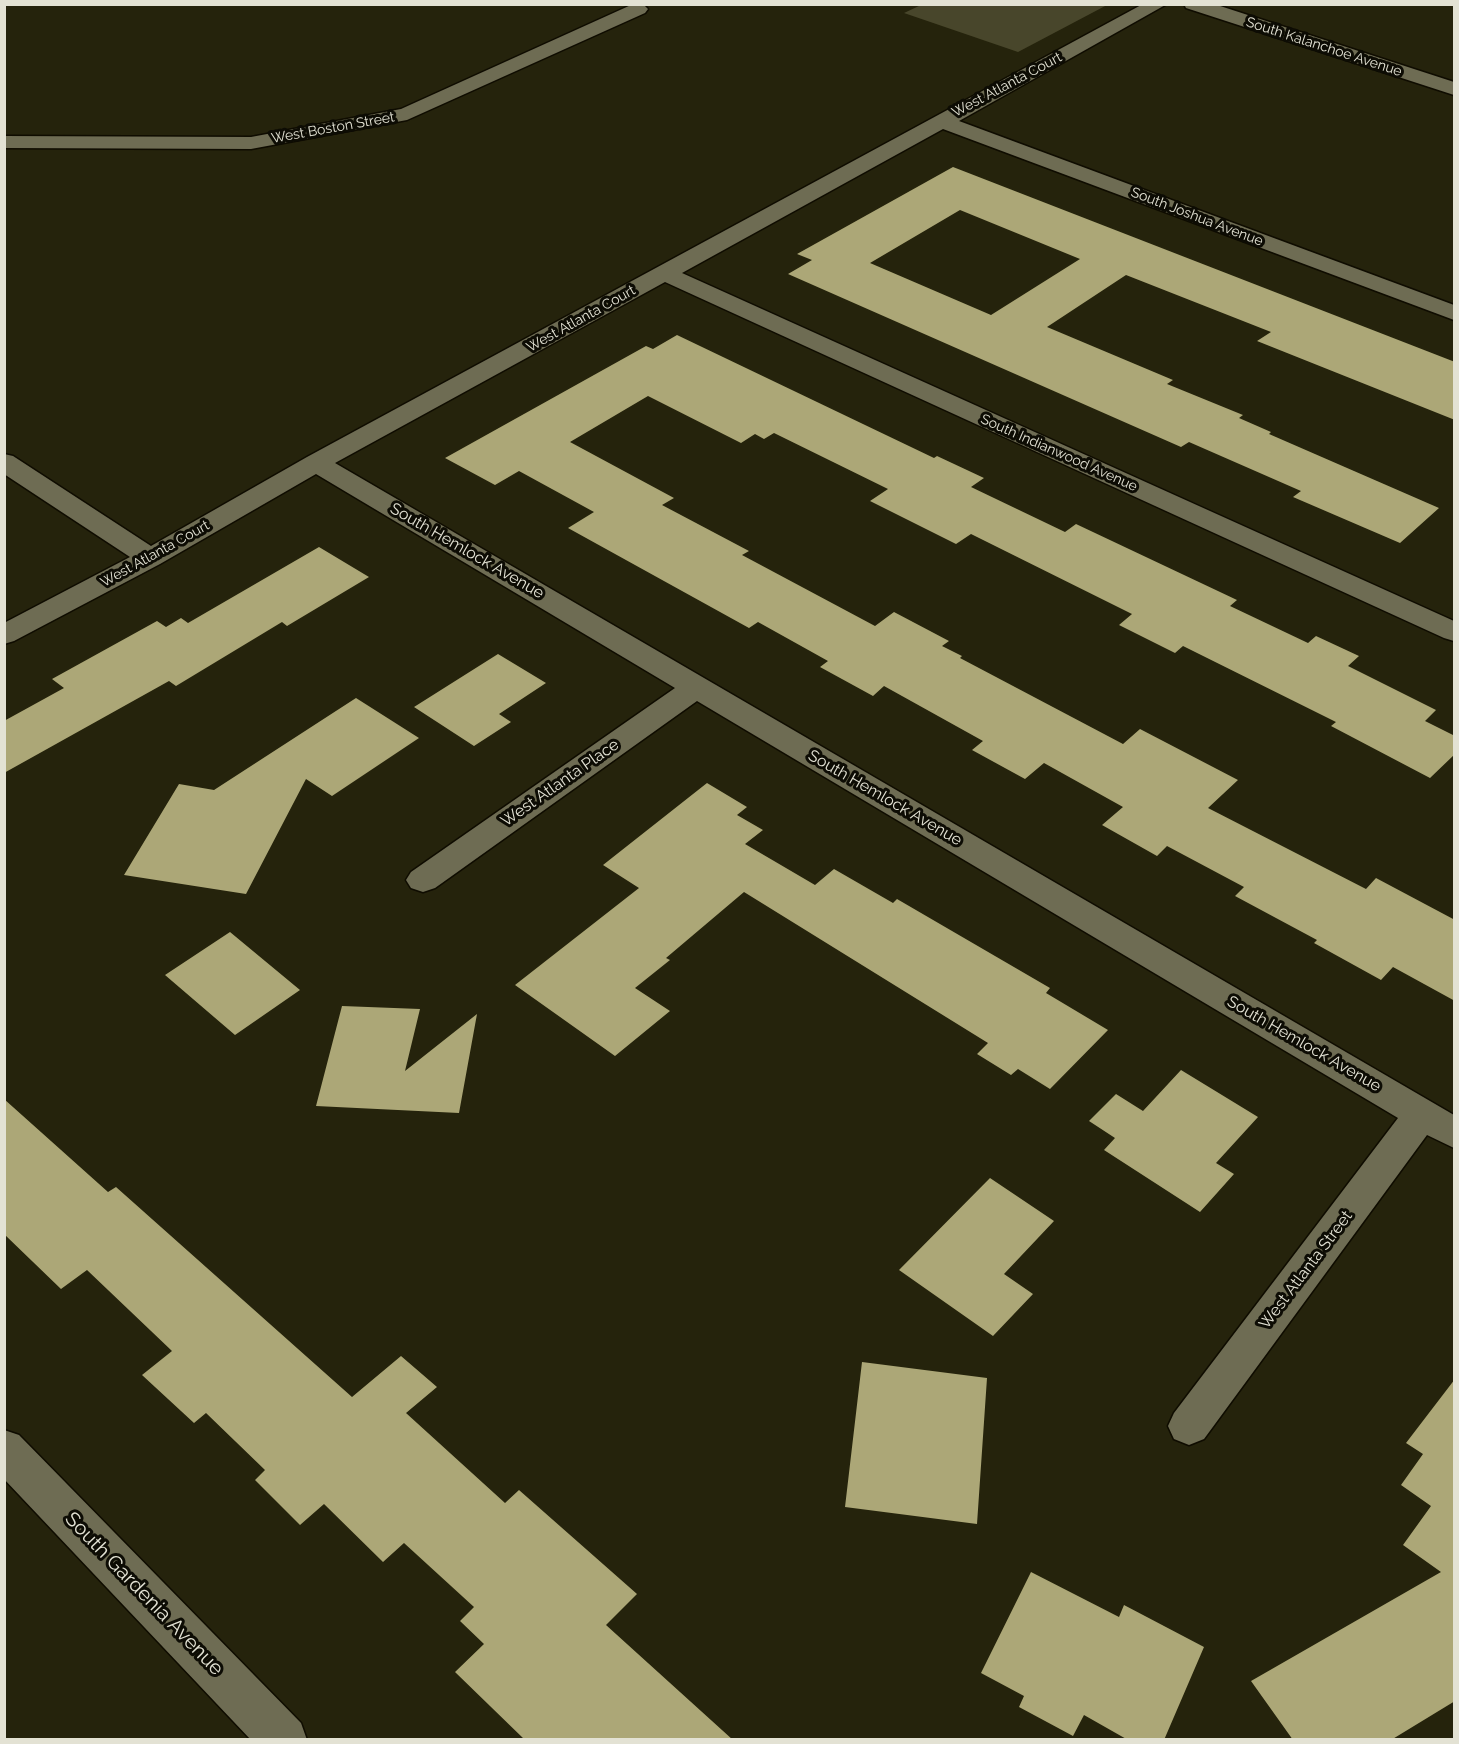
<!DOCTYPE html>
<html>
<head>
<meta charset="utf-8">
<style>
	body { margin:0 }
	#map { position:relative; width:1459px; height:1744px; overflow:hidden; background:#25230c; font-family:Raleway,sans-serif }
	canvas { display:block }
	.frame { position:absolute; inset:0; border:6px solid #e3e2d4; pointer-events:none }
</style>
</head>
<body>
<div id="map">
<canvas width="1459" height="1744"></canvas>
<div class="frame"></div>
</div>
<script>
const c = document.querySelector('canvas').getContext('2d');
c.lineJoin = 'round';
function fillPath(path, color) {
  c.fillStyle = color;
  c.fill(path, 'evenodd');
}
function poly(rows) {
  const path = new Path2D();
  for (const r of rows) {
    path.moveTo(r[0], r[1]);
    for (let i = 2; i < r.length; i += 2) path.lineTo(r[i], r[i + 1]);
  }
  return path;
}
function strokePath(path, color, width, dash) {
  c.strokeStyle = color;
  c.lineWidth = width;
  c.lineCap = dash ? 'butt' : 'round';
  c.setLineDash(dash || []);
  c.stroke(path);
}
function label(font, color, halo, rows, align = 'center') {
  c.font = font + ' Raleway,sans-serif';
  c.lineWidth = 6;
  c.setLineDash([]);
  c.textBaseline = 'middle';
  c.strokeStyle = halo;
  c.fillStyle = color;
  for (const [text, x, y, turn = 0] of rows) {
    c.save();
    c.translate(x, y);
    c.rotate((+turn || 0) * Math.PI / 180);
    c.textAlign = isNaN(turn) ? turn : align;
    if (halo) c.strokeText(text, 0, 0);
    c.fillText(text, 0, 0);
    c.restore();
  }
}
fillPath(poly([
	[921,5,921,4,1107,5,1018,52,904,13]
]), '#48462b');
fillPath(poly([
	[953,167,1455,362,1455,420,1257,341,1271,332,1126,275,1047,327,1173,380,1167,384,1243,415,1239,418,1271,432,1269,434,1439,508,1400,543,1293,497,1301,491,1189,442,1181,447,788,274,812,260,797,254],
	[960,210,1080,259,991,315,870,263],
	[677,335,934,458,937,456,984,478,971,487,1065,532,1076,524,1237,600,1230,606,1308,643,1316,636,1359,656,1348,666,1436,710,1425,721,1455,736,1455,754,1430,778,1331,726,1336,722,1183,646,1175,653,1119,625,1132,614,971,534,956,544,870,501,888,489,774,433,764,439,755,434,741,443,648,396,570,442,674,498,662,505,749,551,742,555,875,626,894,612,949,641,942,646,962,656,960,658,1123,744,1140,729,1238,780,1208,808,1366,889,1376,878,1455,920,1455,1001,1393,967,1381,980,1314,943,1317,940,1235,896,1244,887,1167,846,1157,856,1102,825,1123,807,1044,763,1025,779,972,750,983,741,884,686,873,696,820,667,828,661,758,622,749,628,568,528,594,512,519,471,495,485,445,458,646,346,653,349],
	[319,547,369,577,287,626,282,622,176,686,169,681,4,773,4,721,64,688,52,679,157,621,166,627,181,618,188,623],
	[498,654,546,683,499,714,511,722,474,746,414,707],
	[356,698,419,738,332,796,306,779,246,894,124,875,179,784,214,790],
	[707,783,747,807,737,815,763,830,745,844,815,885,834,869,893,903,897,899,1050,988,1046,993,1108,1030,1050,1089,1018,1069,1011,1075,977,1054,988,1043,744,892,666,958,670,960,635,988,670,1011,615,1056,515,985,639,888,603,865],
	[230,932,300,990,235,1035,165,975],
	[342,1006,420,1009,405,1071,477,1014,459,1113,316,1106],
	[1181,1070,1258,1117,1216,1163,1234,1174,1200,1212,1104,1150,1115,1138,1089,1121,1116,1094,1143,1111],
	[4,1099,108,1192,116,1187,352,1397,401,1356,437,1387,406,1413,505,1503,519,1490,637,1594,606,1625,733,1740,525,1740,455,1672,484,1644,460,1621,474,1607,404,1543,383,1562,324,1504,300,1525,255,1480,265,1470,206,1413,194,1423,142,1375,172,1351,87,1270,61,1289,4,1234],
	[990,1178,1054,1221,1004,1274,1033,1294,993,1336,899,1270],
	[862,1362,987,1378,977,1524,845,1507],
	[1455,1379,1455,1701,1391,1740,1293,1740,1251,1681,1441,1572,1403,1545,1431,1506,1401,1485,1423,1454,1406,1443],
	[1031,1572,1119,1617,1124,1605,1204,1647,1164,1740,1128,1740,1084,1715,1073,1736,1019,1707,1024,1696,981,1673]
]), '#aca777');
const minor = poly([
	[643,4,648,9,645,13,407,120,251,149,4,148,4,136,251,137,401,109,631,5,643,4],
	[1143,4,1167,4,959,121,1454,305,1454,320,943,129,682,273,1454,621,1454,641,1444,638,665,282,335,463,1454,1115,1454,1148,1427,1135,1204,1439,1189,1445,1174,1439,1168,1426,1174,1413,1398,1118,697,701,435,888,423,892,411,888,406,880,411,872,675,688,316,474,160,564,14,641,4,644,4,623,130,557,4,474,4,454,13,456,151,546,307,457,1143,4],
	[1184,4,1214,4,1454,82,1454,95,1186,8,1184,4],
	[4,1430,19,1435,301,1723,307,1740,251,1740,4,1479,4,1430]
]);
strokePath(minor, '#0f0c00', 3);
fillPath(minor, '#6e6c53');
label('14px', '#e3e2d4', '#0d0c04', [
	["South Kalanchoe Avenue",1324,47,18],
	["West Atlanta Court",1007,85,-28],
	["West Boston Street",333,128,-10],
	["South Joshua Avenue",1197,217,21],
	["West Atlanta Court",581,319,-29],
	["South Indianwood Avenue",1059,453,24],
	["West Atlanta Court",155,554,-29]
]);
label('16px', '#e3e2d4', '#0d0c04', [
	["South Hemlock Avenue",467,551,30],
	["West Atlanta Place",560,783,-35],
	["South Hemlock Avenue",885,798,30],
	["South Hemlock Avenue",1304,1044,30],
	["West Atlanta Street",1306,1270,-53]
]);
label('20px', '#e3e2d4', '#0d0c04', [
	["South Gardenia Avenue",144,1594,46]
]);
</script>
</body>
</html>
